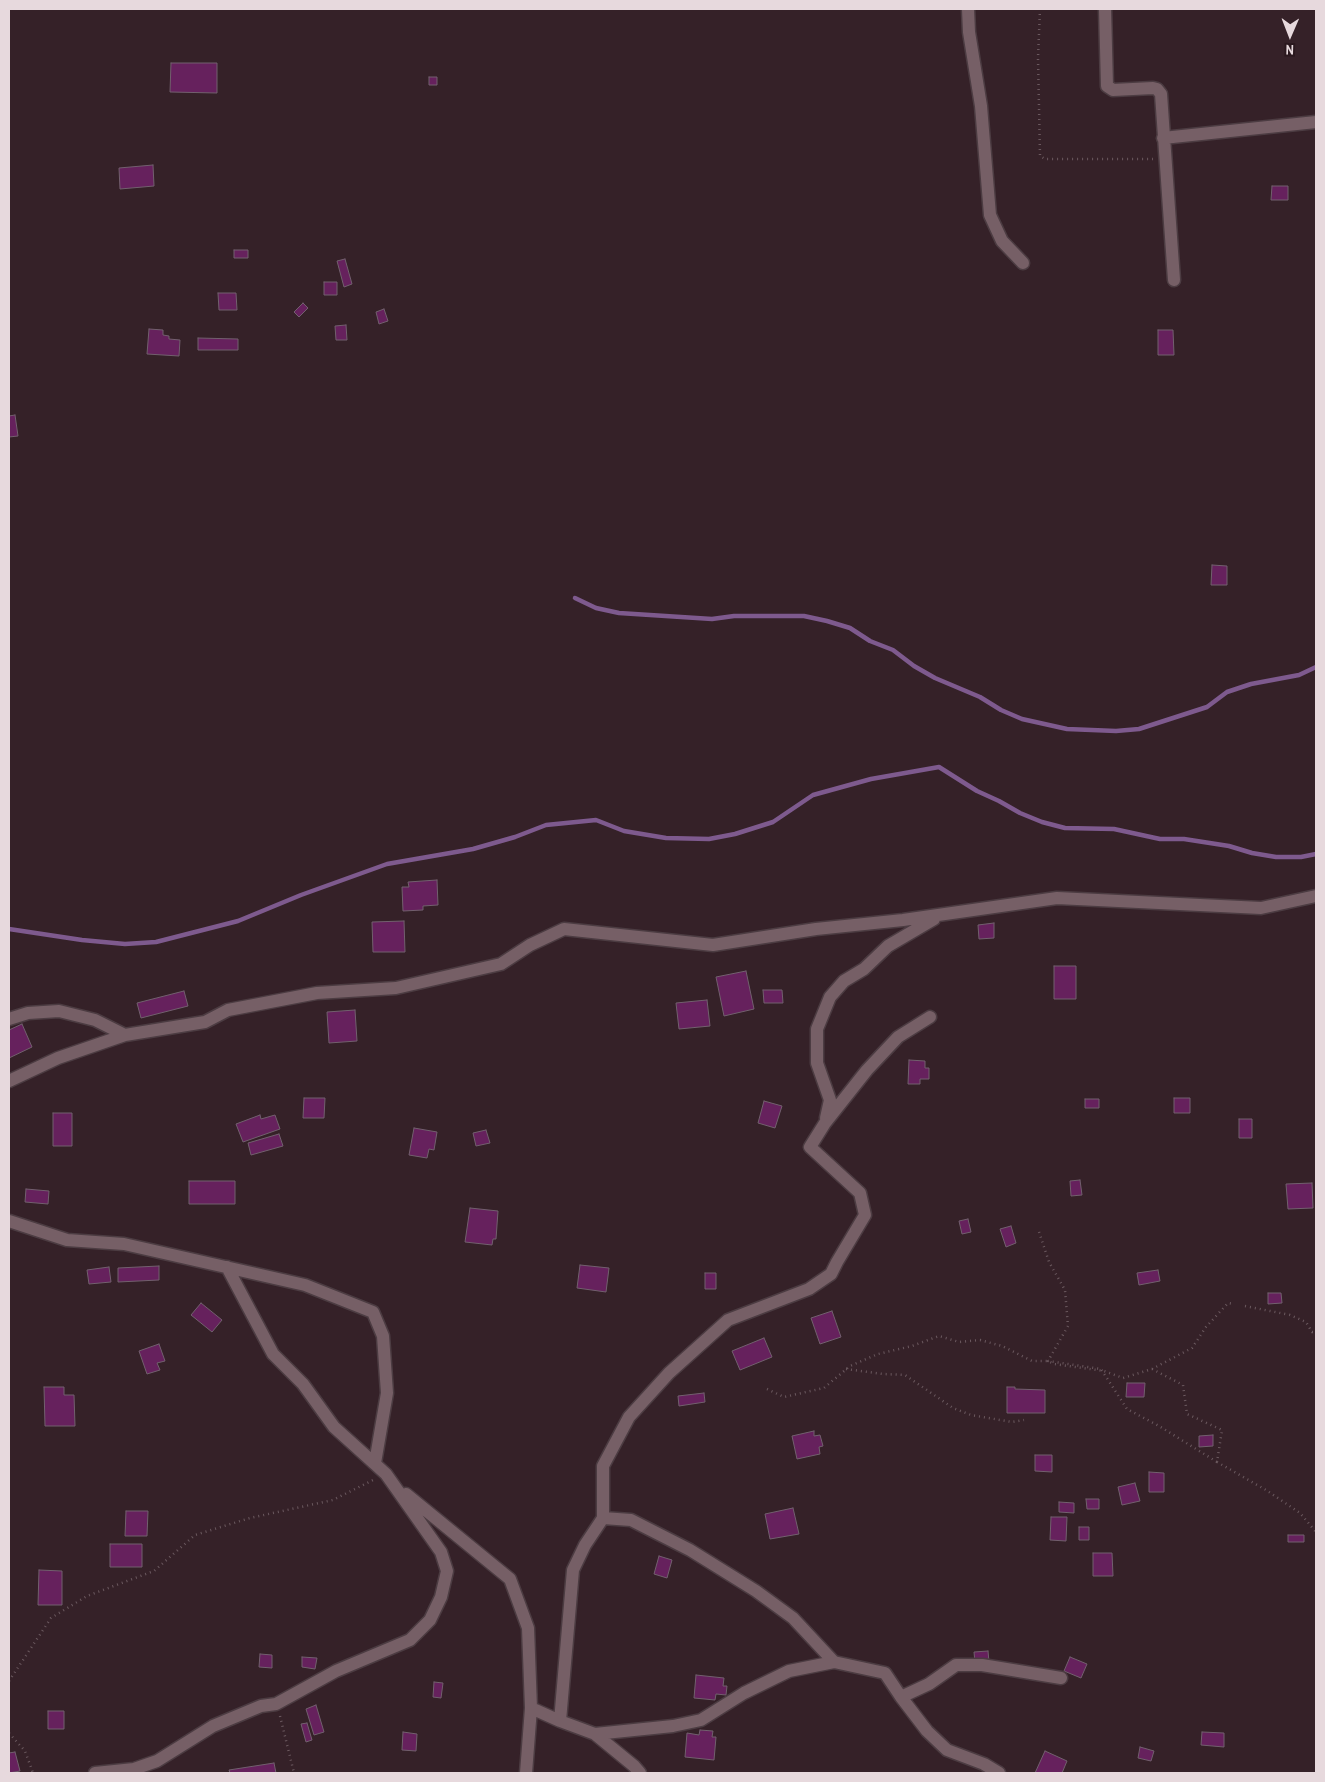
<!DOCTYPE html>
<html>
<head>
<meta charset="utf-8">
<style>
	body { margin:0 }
	#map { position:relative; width:1325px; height:1782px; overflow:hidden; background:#352128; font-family:"Archivo Narrow",sans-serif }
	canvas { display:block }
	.frame { position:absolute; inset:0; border:10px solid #e7d9dd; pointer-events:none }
	.north { position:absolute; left:1265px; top:10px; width:50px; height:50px; -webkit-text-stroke:4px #2a181e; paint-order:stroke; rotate:181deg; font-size:14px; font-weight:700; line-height:20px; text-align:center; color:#e7d9dd }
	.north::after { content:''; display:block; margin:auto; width:18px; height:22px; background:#e7d9dd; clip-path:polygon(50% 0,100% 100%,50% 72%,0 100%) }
</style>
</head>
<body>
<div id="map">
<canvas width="1325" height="1782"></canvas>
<div class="frame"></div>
<div class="north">N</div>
</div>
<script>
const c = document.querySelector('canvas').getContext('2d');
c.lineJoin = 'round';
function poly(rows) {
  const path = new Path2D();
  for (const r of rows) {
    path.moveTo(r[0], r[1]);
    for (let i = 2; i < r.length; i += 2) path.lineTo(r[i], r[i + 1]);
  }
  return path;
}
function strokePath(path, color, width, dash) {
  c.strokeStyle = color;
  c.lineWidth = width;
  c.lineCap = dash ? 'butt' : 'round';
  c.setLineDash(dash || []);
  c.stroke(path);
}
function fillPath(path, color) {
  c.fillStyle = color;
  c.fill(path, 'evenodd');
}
strokePath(poly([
	[575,598,596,608,619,613,712,619,734,616,804,616,827,621,850,628,870,641,893,650,914,666,935,678,980,697,1001,710,1022,719,1067,729,1116,731,1139,729,1207,707,1227,692,1251,684,1299,675,1316,667],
	[9,929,82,940,125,944,156,942,238,921,301,895,387,864,473,849,515,837,546,825,596,820,624,831,666,838,709,839,735,834,773,822,813,795,871,779,939,767,977,791,999,801,1020,813,1042,822,1065,828,1114,829,1160,839,1184,839,1229,846,1252,853,1276,857,1301,857,1316,854]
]), '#7e5a8e', 4.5);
const building = poly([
	[171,63,217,63,217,93,170,92,171,63],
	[429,77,437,77,437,85,429,85,429,77],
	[153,165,154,186,120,189,119,168,153,165],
	[1272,186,1288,186,1288,200,1271,200,1272,186],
	[234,250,248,250,248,258,234,258,234,250],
	[345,259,352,284,344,287,337,261,345,259],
	[324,282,337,282,337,295,324,295,324,282],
	[218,293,236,293,237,310,219,310,218,293],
	[303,303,308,308,299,317,294,312,303,303],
	[384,309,388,321,379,324,376,312,384,309],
	[346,325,347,340,336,340,335,326,346,325],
	[149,329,163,330,163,335,169,336,169,339,180,340,179,356,147,354,149,329],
	[1158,330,1173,330,1174,355,1158,355,1158,330],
	[198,338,238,339,238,350,198,350,198,338],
	[15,415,18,436,9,437,9,416,15,415],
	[1212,565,1227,566,1227,585,1211,585,1212,565],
	[437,880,438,905,423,906,423,910,403,911,402,887,409,887,408,882,437,880],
	[404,921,405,952,373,952,372,922,404,921],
	[994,923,994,938,979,939,978,925,994,923],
	[1054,966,1076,966,1076,999,1054,999,1054,966],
	[746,971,754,1009,724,1016,716,977,746,971],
	[763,990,782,990,783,1003,764,1003,763,990],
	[184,991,188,1006,141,1018,137,1003,184,991],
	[707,1000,710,1026,679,1029,676,1003,707,1000],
	[355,1010,357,1041,329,1043,327,1012,355,1010],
	[22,1024,32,1047,9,1058,9,1030,22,1024],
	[909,1060,925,1061,925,1068,929,1068,929,1079,920,1079,920,1084,908,1084,909,1060],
	[304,1098,325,1098,324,1118,303,1118,304,1098],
	[1174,1098,1190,1098,1190,1113,1174,1113,1174,1098],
	[1085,1099,1099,1099,1099,1108,1085,1108,1085,1099],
	[764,1101,782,1106,775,1128,758,1123,764,1101],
	[53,1113,72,1113,72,1146,53,1146,53,1113],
	[260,1115,261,1119,275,1115,280,1129,243,1142,236,1124,260,1115],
	[1239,1119,1252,1119,1252,1138,1239,1138,1239,1119],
	[414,1128,437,1132,434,1150,429,1149,427,1158,409,1155,414,1128],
	[486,1130,490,1143,476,1146,473,1133,486,1130],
	[279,1134,283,1146,251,1155,248,1143,279,1134],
	[1080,1180,1082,1195,1071,1196,1070,1181,1080,1180],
	[189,1181,235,1181,235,1204,189,1204,189,1181],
	[1312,1183,1313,1208,1288,1209,1286,1184,1312,1183],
	[26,1189,49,1191,48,1204,25,1202,26,1189],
	[470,1208,498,1211,496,1239,493,1239,492,1245,465,1242,470,1208],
	[968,1219,971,1232,962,1234,959,1221,968,1219],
	[1011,1226,1016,1243,1006,1247,1000,1229,1011,1226],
	[580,1265,609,1268,606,1292,577,1288,580,1265],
	[159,1266,159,1280,118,1282,118,1268,159,1266],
	[109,1267,111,1282,89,1284,87,1270,109,1267],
	[1158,1270,1160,1281,1139,1285,1137,1273,1158,1270],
	[705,1273,716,1273,716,1289,705,1289,705,1273],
	[1268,1293,1281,1293,1282,1303,1268,1304,1268,1293],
	[201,1303,222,1320,212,1332,191,1315,201,1303],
	[832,1311,841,1337,820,1344,811,1318,832,1311],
	[764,1338,772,1357,740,1370,732,1351,764,1338],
	[159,1344,165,1361,157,1363,160,1370,147,1374,139,1351,159,1344],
	[1127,1383,1145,1383,1144,1397,1126,1397,1127,1383],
	[44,1387,64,1387,64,1395,74,1395,75,1426,45,1426,44,1387],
	[1007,1387,1015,1387,1015,1389,1045,1390,1045,1413,1007,1413,1007,1387],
	[704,1393,705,1402,679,1406,678,1396,704,1393],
	[814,1431,814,1436,820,1435,823,1446,819,1447,820,1454,797,1459,792,1436,814,1431],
	[1213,1435,1213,1446,1199,1447,1199,1436,1213,1435],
	[1035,1455,1052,1455,1052,1472,1035,1471,1035,1455],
	[1149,1472,1164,1473,1164,1492,1149,1492,1149,1472],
	[1135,1483,1140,1501,1122,1505,1118,1487,1135,1483],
	[1086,1499,1099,1499,1099,1509,1087,1509,1086,1499],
	[1059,1502,1074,1503,1074,1513,1059,1512,1059,1502],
	[793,1508,799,1534,770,1539,765,1514,793,1508],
	[126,1511,148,1511,147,1536,125,1536,126,1511],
	[1051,1517,1067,1517,1066,1541,1050,1540,1051,1517],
	[1079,1527,1089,1527,1089,1540,1079,1540,1079,1527],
	[1288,1535,1304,1535,1304,1542,1288,1542,1288,1535],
	[110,1544,142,1544,142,1567,110,1567,110,1544],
	[1093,1553,1112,1553,1113,1576,1093,1576,1093,1553],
	[659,1556,672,1560,667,1578,654,1574,659,1556],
	[39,1570,62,1571,62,1605,38,1605,39,1570],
	[988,1651,989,1662,975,1663,974,1652,988,1651],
	[260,1654,272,1655,272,1668,259,1667,260,1654],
	[302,1657,317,1658,315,1669,302,1667,302,1657],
	[1070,1657,1087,1664,1081,1678,1064,1671,1070,1657],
	[696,1675,724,1678,723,1686,727,1686,726,1695,716,1694,715,1700,694,1698,696,1675],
	[434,1682,443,1683,441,1698,433,1697,434,1682],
	[316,1705,324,1732,314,1735,306,1709,316,1705],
	[48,1711,64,1711,64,1729,48,1729,48,1711],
	[307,1723,312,1740,306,1742,301,1724,307,1723],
	[700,1730,713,1731,712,1737,716,1737,714,1760,685,1757,687,1733,699,1735,700,1730],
	[403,1732,417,1734,416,1751,402,1750,403,1732],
	[1202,1732,1224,1733,1224,1747,1201,1745,1202,1732],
	[1140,1747,1154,1751,1151,1761,1138,1758,1140,1747],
	[1045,1751,1067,1761,1062,1773,1035,1773,1045,1751],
	[15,1752,20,1771,9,1773,9,1753,15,1752],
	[274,1763,276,1773,230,1773,229,1770,274,1763]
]);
fillPath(building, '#66215d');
strokePath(building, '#72606e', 1);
const minor = poly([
	[968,9,969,32,981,106,990,215,1002,241,1023,263],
	[1105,9,1107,86,1113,90,1153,88,1157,89,1161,94,1174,280],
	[1163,138,1316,122],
	[9,1019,28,1013,59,1011,95,1020,125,1035],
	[9,1081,58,1058,125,1035,205,1022,228,1010,317,993,396,988,501,964,530,945,564,929,713,945,816,929,903,920,1057,898,1261,908,1316,896],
	[826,1118,830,1100,817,1063,817,1029,830,997,844,981,864,969,888,946,934,919],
	[9,1221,67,1240,124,1244,305,1285,373,1312,383,1336,387,1393,375,1463],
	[406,1494,510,1579,528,1628,531,1708,526,1773],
	[603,1518,631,1520,690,1550,756,1591,793,1618,834,1662],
	[901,1697,927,1731,947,1750,984,1764,999,1773],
	[531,1708,560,1721,595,1734,673,1726,701,1720,744,1693,789,1671,834,1662,885,1673,901,1697,929,1684,956,1665,982,1665,1061,1678],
	[560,1721,573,1570,585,1545,603,1518,603,1466,629,1417,669,1373,728,1320,809,1289,831,1274,837,1262,865,1215,860,1193,810,1147,825,1123,867,1070,898,1037,930,1017],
	[595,1734,634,1766,640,1773],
	[95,1773,134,1769,157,1761,213,1726,261,1706,276,1704,336,1671,410,1640,430,1620,441,1597,447,1571,441,1552,386,1474,334,1427,303,1384,273,1354,227,1267]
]);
strokePath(minor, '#4c3c42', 15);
strokePath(poly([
	[1040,9,1038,58,1040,156,1045,159,1153,159],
	[1039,1232,1049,1262,1065,1290,1068,1326,1048,1361,1101,1369,1127,1409,1159,1426,1217,1462],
	[1245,1306,1290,1315,1306,1322,1312,1332,1316,1332],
	[846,1369,883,1374,905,1375,953,1408,971,1415,1012,1422,1024,1420],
	[1152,1369,1183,1385,1187,1414,1222,1430,1217,1462,1266,1490,1300,1513,1316,1532],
	[767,1389,784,1397,824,1388,850,1366,878,1354,912,1346,939,1336,959,1342,980,1340,1002,1346,1032,1361,1048,1361,1054,1364,1104,1371,1123,1378,1152,1369,1192,1348,1206,1327,1228,1303,1234,1304],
	[9,1681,51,1618,87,1596,154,1571,195,1535,250,1518,333,1500,373,1480],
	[280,1716,294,1773],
	[9,1733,25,1751,33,1773]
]), '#6b595f', 2.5, [1, 4]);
strokePath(minor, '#765f66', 12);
</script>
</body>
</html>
